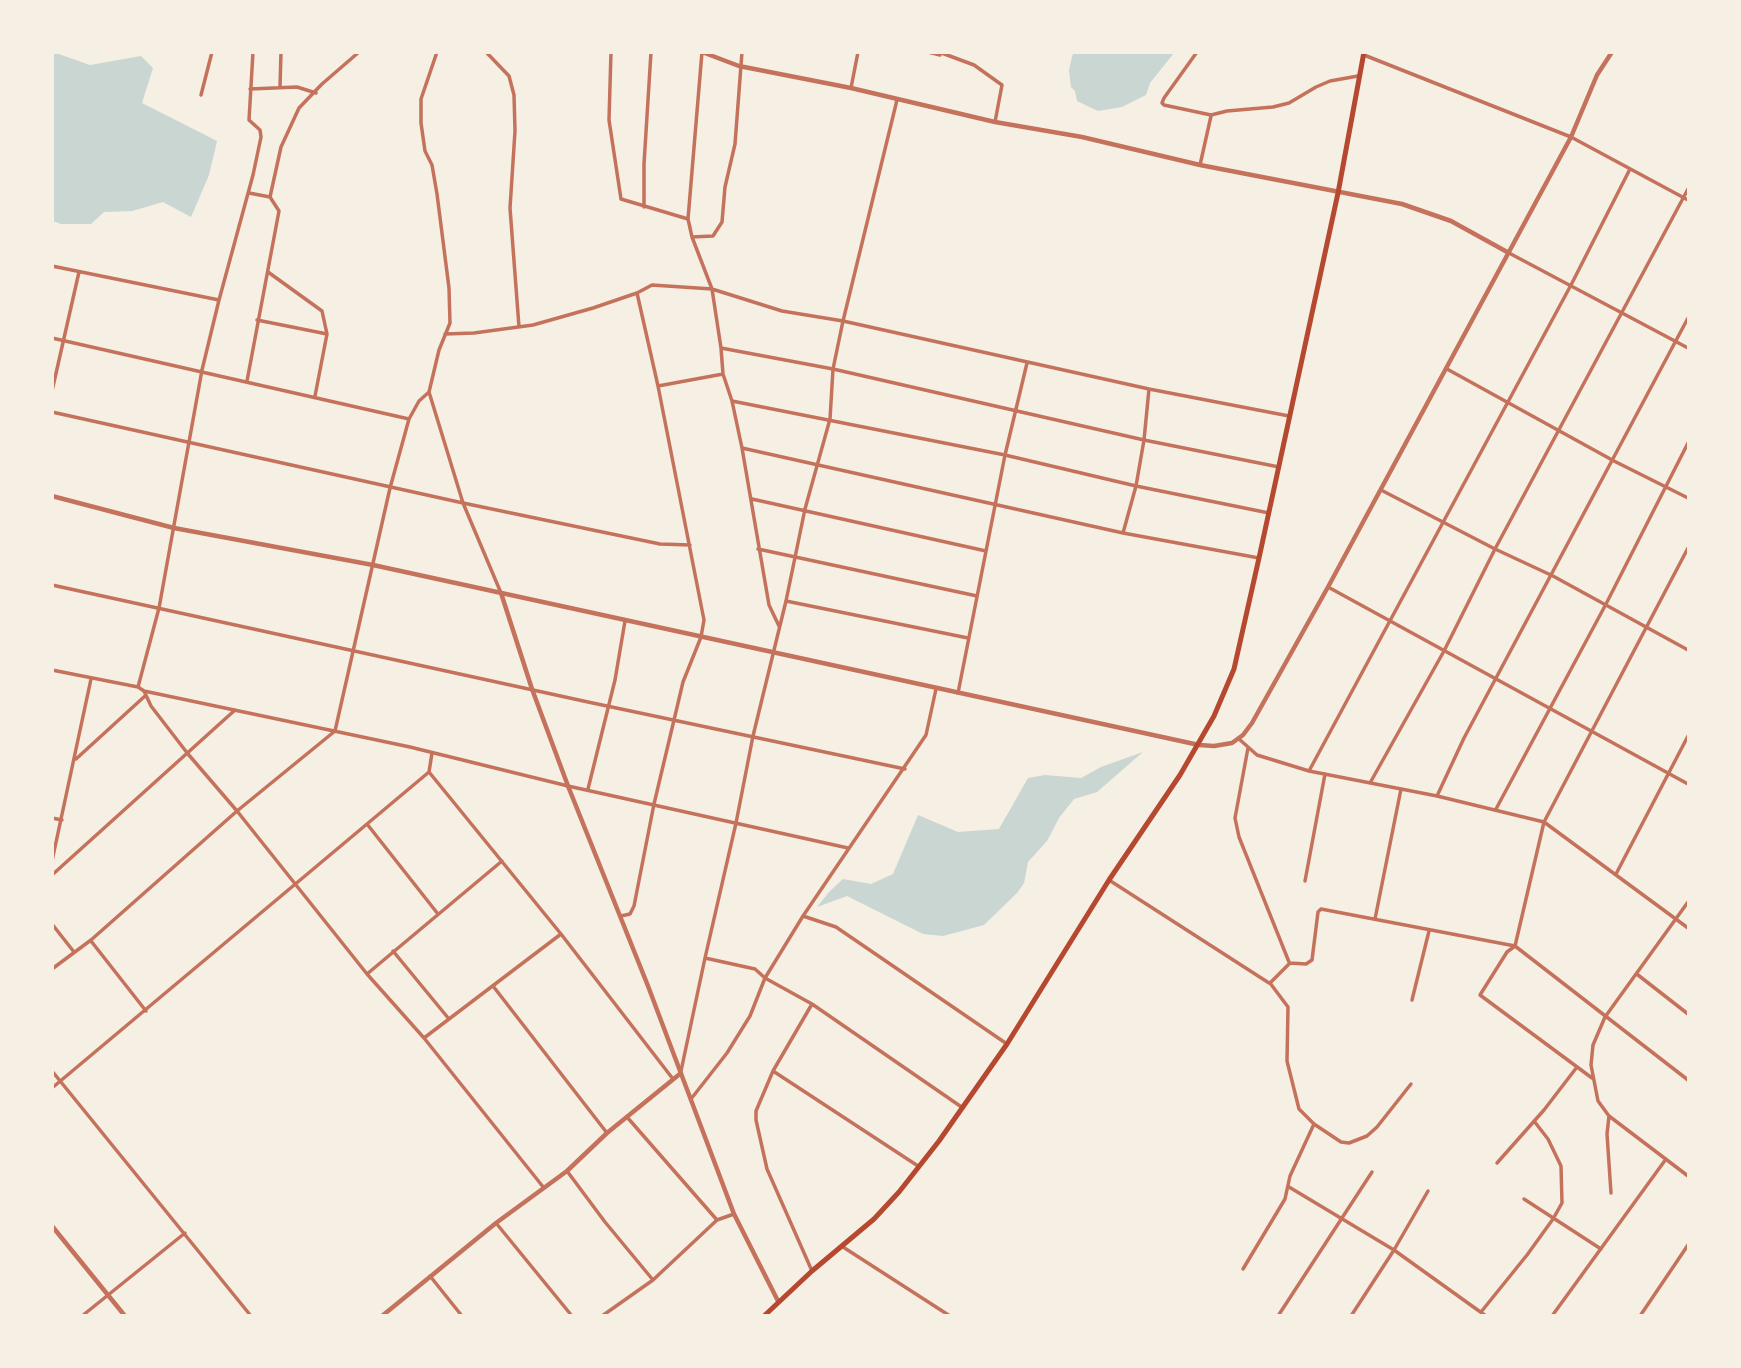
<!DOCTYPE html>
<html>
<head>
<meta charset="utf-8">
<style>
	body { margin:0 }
	#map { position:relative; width:1741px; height:1368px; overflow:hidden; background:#f6efe4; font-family:Helvetica,sans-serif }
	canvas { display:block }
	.frame { position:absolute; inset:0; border:54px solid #f6efe4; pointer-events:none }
</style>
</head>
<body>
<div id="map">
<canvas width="1741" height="1368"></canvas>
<div class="frame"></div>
</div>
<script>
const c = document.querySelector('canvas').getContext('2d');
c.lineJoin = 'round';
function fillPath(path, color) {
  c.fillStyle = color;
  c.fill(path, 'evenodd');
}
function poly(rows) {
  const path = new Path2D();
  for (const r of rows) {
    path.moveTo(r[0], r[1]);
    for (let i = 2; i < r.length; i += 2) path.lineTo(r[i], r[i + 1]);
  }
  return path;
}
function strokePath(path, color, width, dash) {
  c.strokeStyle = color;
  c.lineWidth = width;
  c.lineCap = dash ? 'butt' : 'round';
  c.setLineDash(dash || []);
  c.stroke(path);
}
fillPath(poly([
	[53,52,90,65,141,56,153,68,142,103,217,141,209,175,191,217,163,202,132,211,104,212,91,224,61,224,53,221],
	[1073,53,1073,52,1174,53,1150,83,1146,95,1122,107,1098,111,1077,101,1075,91,1071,87,1069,70],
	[1143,752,1097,792,1074,799,1059,818,1047,841,1028,862,1024,883,1017,893,984,925,943,936,923,934,847,896,817,907,829,892,843,879,871,884,893,874,918,815,958,832,999,829,1028,778,1045,775,1081,778,1101,767]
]), '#c9d6d2');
strokePath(poly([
	[486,52,509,76,514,95,515,131,510,208,519,327],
	[611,52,609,120,621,199,688,219],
	[702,52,688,219,692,237,712,289,721,348,723,374,732,401,742,448,769,605,779,626],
	[928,52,940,55],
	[939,52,974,65,1002,85,995,122],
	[1197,52,1164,98,1162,103,1164,105,1211,115,1227,111,1273,107,1289,103,1316,87,1330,81,1358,76],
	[1364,55,1571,137,1688,200],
	[280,87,281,52],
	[851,88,858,52],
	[250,89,297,87,316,93],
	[201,95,212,52],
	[1200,165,1211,116],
	[249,193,270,197],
	[644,207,644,164,651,52],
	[692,237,713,236,722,222,725,187,735,144,742,52],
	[1509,253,1688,348],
	[52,266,219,300],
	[268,272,322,311,327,334,315,396],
	[257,320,327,334],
	[445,334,474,333,533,325,593,308,637,293],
	[52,338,409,419],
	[721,348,833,369,1144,440,1279,467],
	[1447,369,1614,461,1688,498],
	[247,381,279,211,270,197,281,147,299,108,322,84,359,52],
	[658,386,723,374],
	[52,391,79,272],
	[429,392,463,503,501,593],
	[732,401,1005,455,1136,486,1269,513],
	[52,412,463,503,660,544,690,545],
	[742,448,1123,533,1259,558],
	[1381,490,1495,549,1553,576,1688,650],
	[752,499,986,551],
	[1123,533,1136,486,1144,440,1149,389],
	[758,549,977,596],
	[52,585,588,702,905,769],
	[1328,587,1688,784],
	[786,601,968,638],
	[52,670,138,687,144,691,151,706,188,754,237,811,367,974,424,1038,544,1188],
	[138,687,159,608,202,370,219,300,253,175,261,137,260,130,249,120,253,52],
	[144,691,410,747,568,786,848,848],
	[958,693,1005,455,1027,363],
	[1239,739,1257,755,1309,771,1437,796,1544,822,1688,928],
	[1248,748,1235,818,1239,837,1289,962],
	[76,759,145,696],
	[1309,771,1571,285,1630,169],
	[429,772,561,934,673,1079],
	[1370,783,1444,651,1495,549,1688,189],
	[588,789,615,680,625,621],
	[1437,796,1464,738,1688,318],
	[1496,809,1606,604,1688,443],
	[52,818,62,820],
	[367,824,438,914],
	[52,861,91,679],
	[1616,874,1688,736],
	[52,875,235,710],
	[1109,880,1269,983],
	[1305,881,1325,774],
	[1688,902,1605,1017,1593,1045,1591,1065,1598,1101,1609,1116,1688,1176],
	[621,916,630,914,634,906,654,804,674,720,683,682,701,637,704,620,658,386,637,293,652,285,712,289,782,311,843,321,1149,389,1289,416],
	[803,916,836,927,1007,1044],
	[1375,919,1401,789],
	[52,924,74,952],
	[91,941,146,1011],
	[393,951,449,1019],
	[705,958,755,969,765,978,812,1004,963,1108],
	[52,969,91,940,237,811,335,731,390,488,409,419,419,401,429,392,439,350,450,323,449,288,437,194,432,165,425,151,421,123,421,99,437,52],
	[367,974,502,861],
	[1638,975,1688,1014],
	[493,986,607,1133],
	[1412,1000,1429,931],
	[812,1004,773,1071,918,1166],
	[424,1038,561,934],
	[52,1071,251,1316],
	[681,1071,705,958,736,823,753,736,786,601,805,509,830,419,833,369,843,321,897,100],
	[773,1071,756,1111,756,1120,767,1169,812,1271],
	[1592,1078,1480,995,1507,952,1515,946,1544,822,1688,548],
	[1411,1084,1377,1127,1367,1136,1349,1143,1341,1142,1314,1124,1299,1109,1287,1061,1288,1007,1270,983,1290,963,1306,964,1312,960,1318,912,1321,909,1515,946,1688,1080],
	[52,1088,429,772,432,753],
	[691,1099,727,1053,750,1016,765,978,803,916,926,735,936,689],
	[1609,1116,1607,1134,1611,1193],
	[627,1117,717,1220],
	[1497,1163,1544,1110,1577,1067],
	[567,1171,605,1222,653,1280],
	[1289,1187,1394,1250,1486,1316],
	[1524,1199,1601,1249],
	[496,1223,572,1316],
	[843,1247,950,1316],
	[1243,1269,1285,1199,1290,1176,1314,1124],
	[430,1276,462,1316],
	[1481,1312,1527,1255,1553,1219,1562,1203,1561,1166,1548,1139,1534,1121],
	[82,1316,185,1233],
	[602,1316,653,1280,717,1220,734,1214],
	[1278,1316,1372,1172],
	[1351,1316,1394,1250,1428,1191],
	[1552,1316,1666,1159],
	[1640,1316,1688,1245]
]), '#c5725c', 3.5);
strokePath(poly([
	[702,52,739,66,851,88,995,122,1082,137,1200,165,1402,204,1451,221,1509,253],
	[52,496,174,528,373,565,1199,745,1214,746,1232,743,1243,735,1252,723,1328,587,1571,137,1597,75,1612,52],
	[501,593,532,689,568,786,648,986,734,1214,778,1301],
	[52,1226,125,1316],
	[382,1316,496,1223,567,1171,607,1133,681,1073]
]), '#c5725c', 4.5);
strokePath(poly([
	[764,1316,812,1271,874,1219,899,1192,939,1141,1007,1044,1109,880,1180,775,1214,716,1234,669,1259,558,1338,193,1364,52]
]), '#b5482f', 5);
</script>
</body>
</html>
